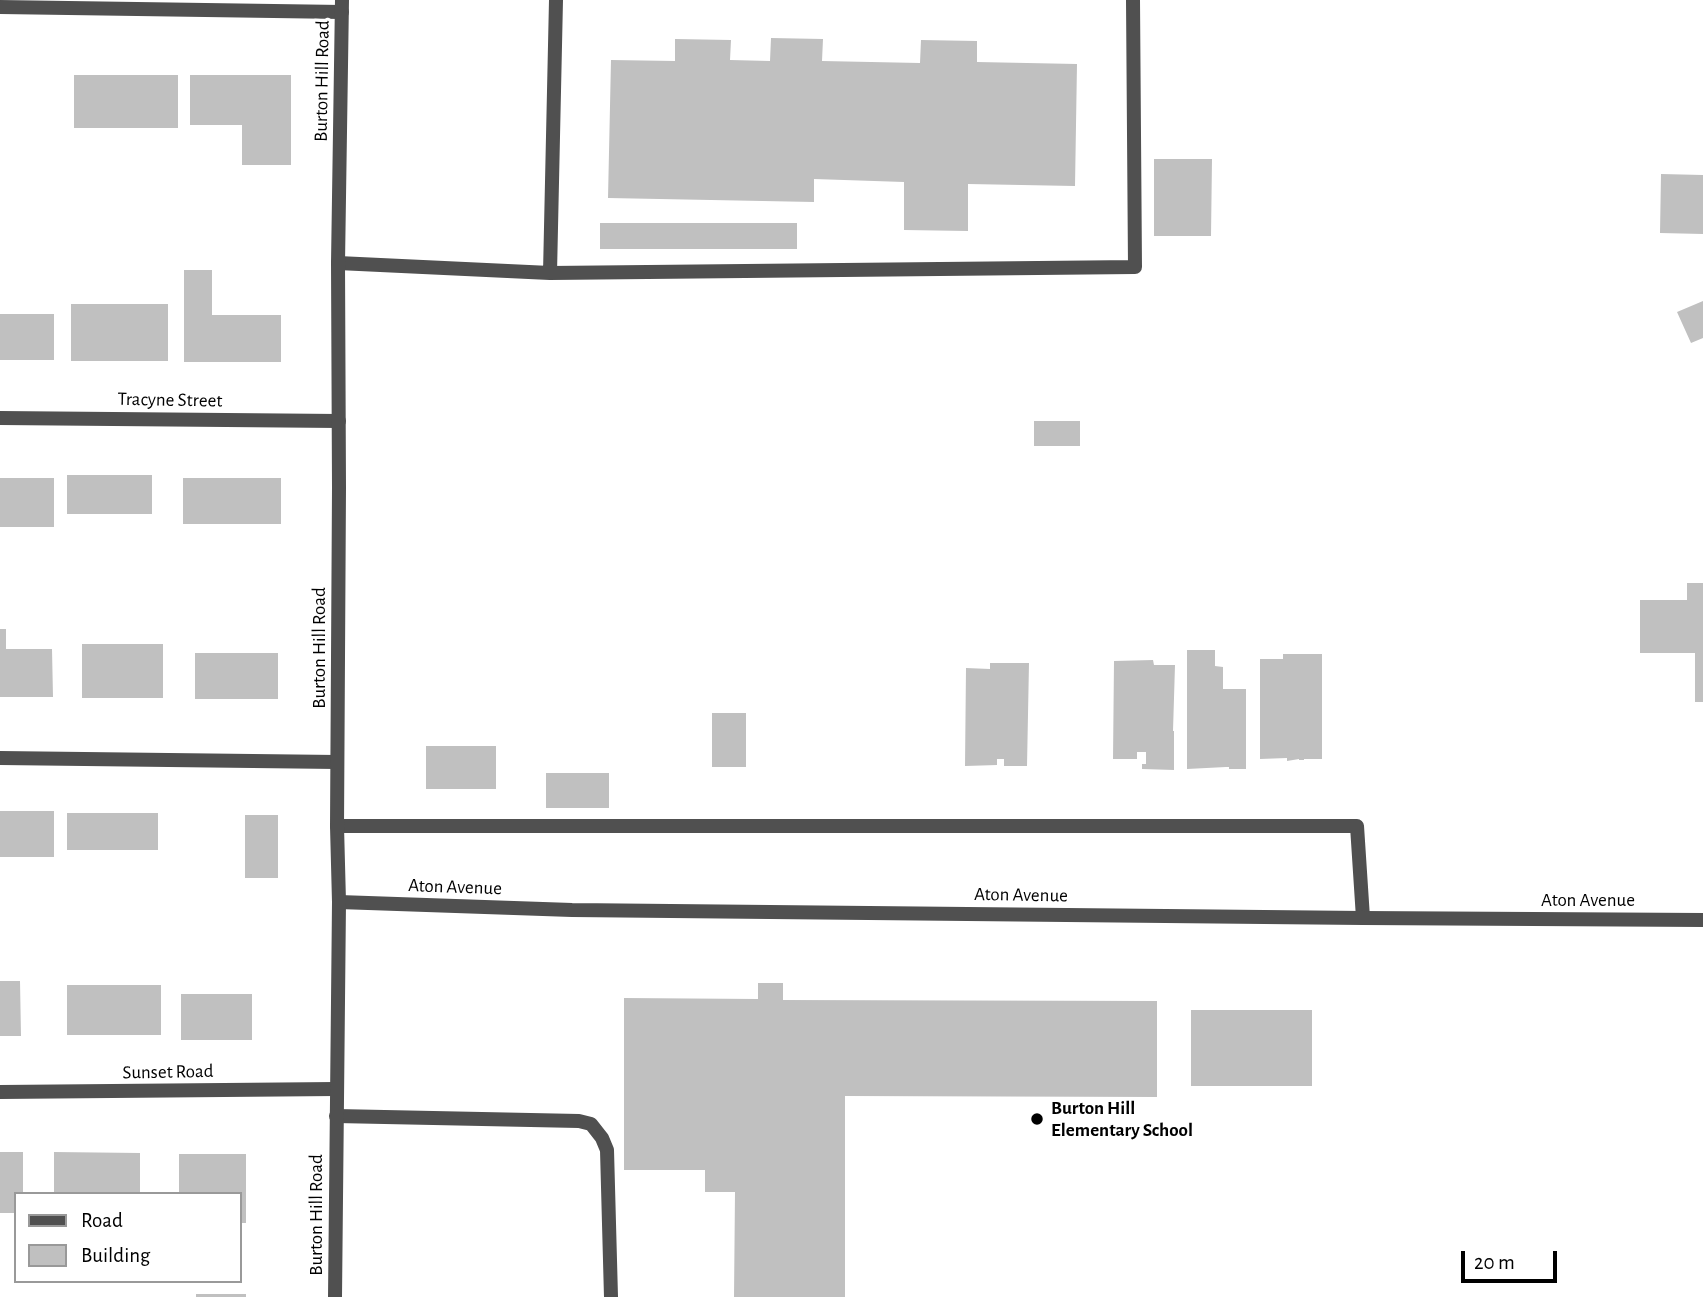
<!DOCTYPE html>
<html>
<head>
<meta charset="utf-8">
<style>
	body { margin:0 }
	#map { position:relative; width:1703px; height:1297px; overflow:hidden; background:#fff; font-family:"Alegreya Sans",sans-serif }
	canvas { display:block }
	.legend { position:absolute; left:14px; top:1192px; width:228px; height:91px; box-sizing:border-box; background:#fff; border:2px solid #999; margin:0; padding:9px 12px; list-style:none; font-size:21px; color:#000 }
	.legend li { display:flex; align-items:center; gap:14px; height:35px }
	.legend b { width:35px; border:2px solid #999 }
	.scale { position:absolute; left:1461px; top:1251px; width:96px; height:32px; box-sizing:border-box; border:4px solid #000; border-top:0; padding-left:9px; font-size:21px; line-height:24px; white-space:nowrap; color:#000; -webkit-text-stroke:5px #fff; paint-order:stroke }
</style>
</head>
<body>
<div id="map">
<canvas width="1703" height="1297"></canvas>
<ul class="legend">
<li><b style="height:9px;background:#505050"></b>Road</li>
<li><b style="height:19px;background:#c0c0c0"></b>Building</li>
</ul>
<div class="scale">20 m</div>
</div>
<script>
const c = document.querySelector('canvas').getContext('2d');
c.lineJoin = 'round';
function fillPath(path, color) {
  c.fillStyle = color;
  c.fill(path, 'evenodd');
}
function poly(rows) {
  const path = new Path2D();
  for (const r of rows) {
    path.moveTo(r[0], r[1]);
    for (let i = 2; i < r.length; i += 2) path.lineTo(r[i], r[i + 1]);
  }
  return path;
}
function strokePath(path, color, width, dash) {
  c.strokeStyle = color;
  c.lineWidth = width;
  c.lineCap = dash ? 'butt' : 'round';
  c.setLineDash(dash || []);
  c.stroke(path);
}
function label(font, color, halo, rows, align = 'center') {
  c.font = font + ' "Alegreya Sans",sans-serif';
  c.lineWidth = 6;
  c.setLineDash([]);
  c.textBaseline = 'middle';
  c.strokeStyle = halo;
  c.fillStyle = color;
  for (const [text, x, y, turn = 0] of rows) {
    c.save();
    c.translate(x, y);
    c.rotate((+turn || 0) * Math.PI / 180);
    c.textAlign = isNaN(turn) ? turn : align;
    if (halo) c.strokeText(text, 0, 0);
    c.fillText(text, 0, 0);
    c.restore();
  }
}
fillPath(poly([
	[771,38,823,39,822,61,920,63,921,40,977,41,977,62,1077,64,1075,186,968,184,968,231,904,230,904,182,814,179,814,202,608,198,611,60,675,61,675,39,731,40,730,60,770,61],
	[74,75,178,75,178,128,74,128],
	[190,75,291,75,291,165,242,165,242,125,190,125],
	[1154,159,1212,159,1211,236,1154,236],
	[1661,174,1703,175,1703,234,1660,233],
	[600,223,797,223,797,249,600,249],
	[184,270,212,270,212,315,281,315,281,362,184,362],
	[1703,301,1703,338,1691,343,1677,312],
	[71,304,168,304,168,361,71,361],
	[0,314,54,314,54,360,0,360],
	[1034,421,1080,421,1080,446,1034,446],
	[67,475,152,475,152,514,67,514],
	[0,478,54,478,54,527,0,527],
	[183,478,281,478,281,524,183,524],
	[1687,583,1703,583,1703,702,1695,702,1695,653,1640,653,1640,600,1687,600],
	[0,629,6,629,6,649,52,649,53,697,0,697],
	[82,644,163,644,163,698,82,698],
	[1187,650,1215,650,1215,666,1223,667,1223,689,1246,689,1246,769,1229,769,1229,767,1226,767,1187,769],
	[195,653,278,653,278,699,195,699],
	[1283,654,1322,654,1322,759,1304,759,1304,760,1299,760,1299,759,1287,761,1287,758,1260,759,1260,659,1283,659],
	[1153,660,1154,665,1175,665,1173,731,1174,731,1174,770,1142,769,1142,764,1146,764,1146,752,1137,752,1137,759,1113,759,1114,661],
	[990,663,1029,663,1027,766,1004,766,1004,759,997,759,997,765,965,766,966,668,990,669],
	[712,713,746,713,746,767,712,767],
	[426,746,496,746,496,789,426,789],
	[546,773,609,773,609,808,546,808],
	[0,811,54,811,54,857,0,857],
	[67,813,158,813,158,850,67,850],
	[245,815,278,815,278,878,245,878],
	[0,981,20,981,21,1036,0,1036],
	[758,983,783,983,783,1000,1157,1001,1157,1097,845,1096,845,1297,734,1297,735,1192,705,1192,705,1170,624,1170,624,998,758,999],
	[67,985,161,985,161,1035,67,1035],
	[181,994,252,994,252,1040,181,1040],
	[1191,1010,1312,1010,1312,1086,1191,1086],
	[0,1152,23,1152,23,1194,16,1194,16,1213,0,1213],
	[54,1152,140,1153,140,1194,54,1194],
	[179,1154,246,1154,246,1223,240,1223,240,1194,179,1194],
	[196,1294,246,1294,246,1297,196,1297]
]), '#c0c0c0');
strokePath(poly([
	[556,0,550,273,1135,267,1133,0],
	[338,263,550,273],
	[337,826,1357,826,1363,918],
	[336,1116,579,1121,591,1124,602,1138,607,1150,611,1297]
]), '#505050', 14);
strokePath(poly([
	[0,7,342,12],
	[0,418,339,421],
	[0,758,337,762],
	[339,902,572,910,1363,918,1703,920],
	[0,1092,336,1089]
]), '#505050', 14);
strokePath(poly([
	[335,1297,339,902,337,826,339,488,338,263,342,0]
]), '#505050', 14);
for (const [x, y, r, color] of [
	[1037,1119,7,"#000"]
]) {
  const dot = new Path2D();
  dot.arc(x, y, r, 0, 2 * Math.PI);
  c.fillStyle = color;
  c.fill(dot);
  strokePath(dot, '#fff', 2.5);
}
label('19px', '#000', '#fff', [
	["Burton Hill Road",322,81,-89],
	["Tracyne Street",170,400,1],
	["Burton Hill Road",319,648,-90],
	["Aton Avenue",455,887,2],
	["Aton Avenue",1021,895,1],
	["Aton Avenue",1588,900],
	["Sunset Road",168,1072,-1],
	["Burton Hill Road",316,1215,-90]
]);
label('bold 19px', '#000', '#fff', [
	["Burton Hill",1051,1108],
	["Elementary School",1051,1130]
], 'left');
</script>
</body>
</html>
